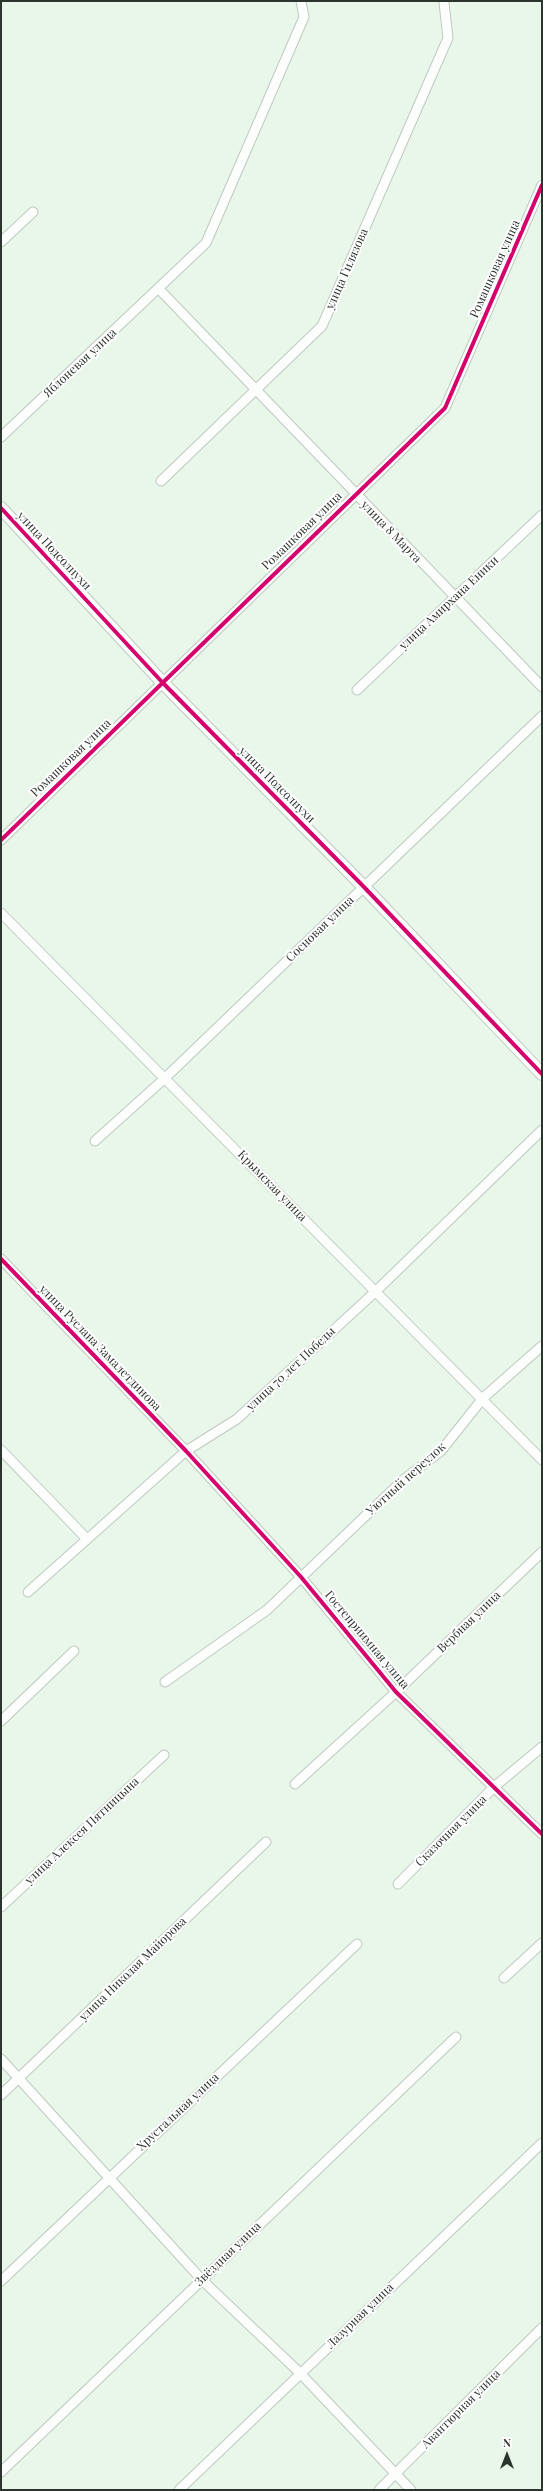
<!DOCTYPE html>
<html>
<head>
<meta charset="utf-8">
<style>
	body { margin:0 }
	#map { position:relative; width:543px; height:2491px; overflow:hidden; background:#e9f7eb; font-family:"Playfair Display",serif }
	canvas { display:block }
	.frame { position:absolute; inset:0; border:2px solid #2b352d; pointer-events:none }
	.north { position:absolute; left:487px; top:2435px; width:40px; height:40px; -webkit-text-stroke:3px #fff; paint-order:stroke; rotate:0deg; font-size:11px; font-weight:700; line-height:16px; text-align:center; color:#2b352d }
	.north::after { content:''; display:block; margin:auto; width:14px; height:18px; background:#2b352d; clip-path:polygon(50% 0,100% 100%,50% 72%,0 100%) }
</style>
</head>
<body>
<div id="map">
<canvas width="543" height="2491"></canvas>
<div class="frame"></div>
<div class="north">N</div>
</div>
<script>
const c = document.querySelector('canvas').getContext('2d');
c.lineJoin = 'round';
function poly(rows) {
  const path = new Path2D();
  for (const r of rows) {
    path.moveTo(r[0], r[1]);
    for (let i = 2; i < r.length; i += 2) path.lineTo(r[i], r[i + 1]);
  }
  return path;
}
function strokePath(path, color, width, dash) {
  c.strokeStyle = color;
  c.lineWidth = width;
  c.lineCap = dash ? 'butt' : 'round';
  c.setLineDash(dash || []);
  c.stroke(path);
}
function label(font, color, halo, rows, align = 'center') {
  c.font = font + ' "Playfair Display",serif';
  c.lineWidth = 4;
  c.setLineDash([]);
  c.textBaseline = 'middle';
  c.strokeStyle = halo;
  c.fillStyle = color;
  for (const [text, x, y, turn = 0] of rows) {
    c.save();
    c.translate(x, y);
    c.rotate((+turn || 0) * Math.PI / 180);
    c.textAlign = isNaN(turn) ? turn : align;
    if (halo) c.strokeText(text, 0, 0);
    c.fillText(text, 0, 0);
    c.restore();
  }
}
const minor = poly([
	[1,242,33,212],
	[159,289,542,687],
	[1,437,206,243,304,17,301,1],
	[161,481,322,326,448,38,444,3],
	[357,690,542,515],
	[1,840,445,408,542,185],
	[1,913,542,1460],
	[95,1141,164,1079,542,716],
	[1,1259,186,1451,301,1577,396,1692,542,1834],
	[1,1450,87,1539],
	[28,1592,186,1451,237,1419,375,1292,542,1130],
	[165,1682,267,1610,403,1480,441,1451,483,1398,542,1346],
	[1,1721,74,1651],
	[295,1784,396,1692,542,1552],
	[398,1884,494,1787,542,1747],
	[1,1907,164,1755],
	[504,1978,542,1943],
	[1,2059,202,2280,300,2373,411,2490],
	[1,2095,266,1842],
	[1,2281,357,1944],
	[1,2472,456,2037],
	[179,2490,542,2143],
	[379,2490,542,2328]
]);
const tertiary = poly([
	[1,508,162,682,364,887,542,1074]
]);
strokePath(minor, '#bec9c0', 11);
strokePath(tertiary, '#bec9c0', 14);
strokePath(minor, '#fcfefc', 9);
strokePath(tertiary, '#fcfefc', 12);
strokePath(poly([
	[1,508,162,682,364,887,542,1074],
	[1,840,445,408,542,185],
	[1,1259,186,1451,301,1577,396,1692,542,1834]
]), '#d6006c', 4);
label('12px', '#2b352d', '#fff', [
	["улица Гилязова",347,269,-66],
	["Ромашковая улица",495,269,-66],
	["Яблоневая улица",80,363,-43],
	["Ромашковая улица",302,531,-44],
	["улица 8 Марта",391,532,46],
	["улица Подсолнухи",54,551,47],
	["улица Амирхана Еники",449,603,-43],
	["Ромашковая улица",71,758,-44],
	["улица Подсолнухи",277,785,45],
	["Сосновая улица",320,929,-44],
	["Крымская улица",272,1186,46],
	["улица Руслана Замалетдинова",100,1348,46],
	["улица 70 лет Победы",291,1369,-43],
	["Уютный переулок",406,1479,-42],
	["Вербная улица",469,1622,-44],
	["Гостеприимная улица",367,1640,50],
	["улица Алексея Пятницына",82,1831,-43],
	["Сказочная улица",451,1831,-45],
	["улица Николая Майорова",133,1969,-44],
	["Хрустальная улица",178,2112,-43],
	["Звёздная улица",228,2254,-44],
	["Лазурная улица",360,2316,-44],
	["Авантюрная улица",461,2409,-45]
]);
</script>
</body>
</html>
